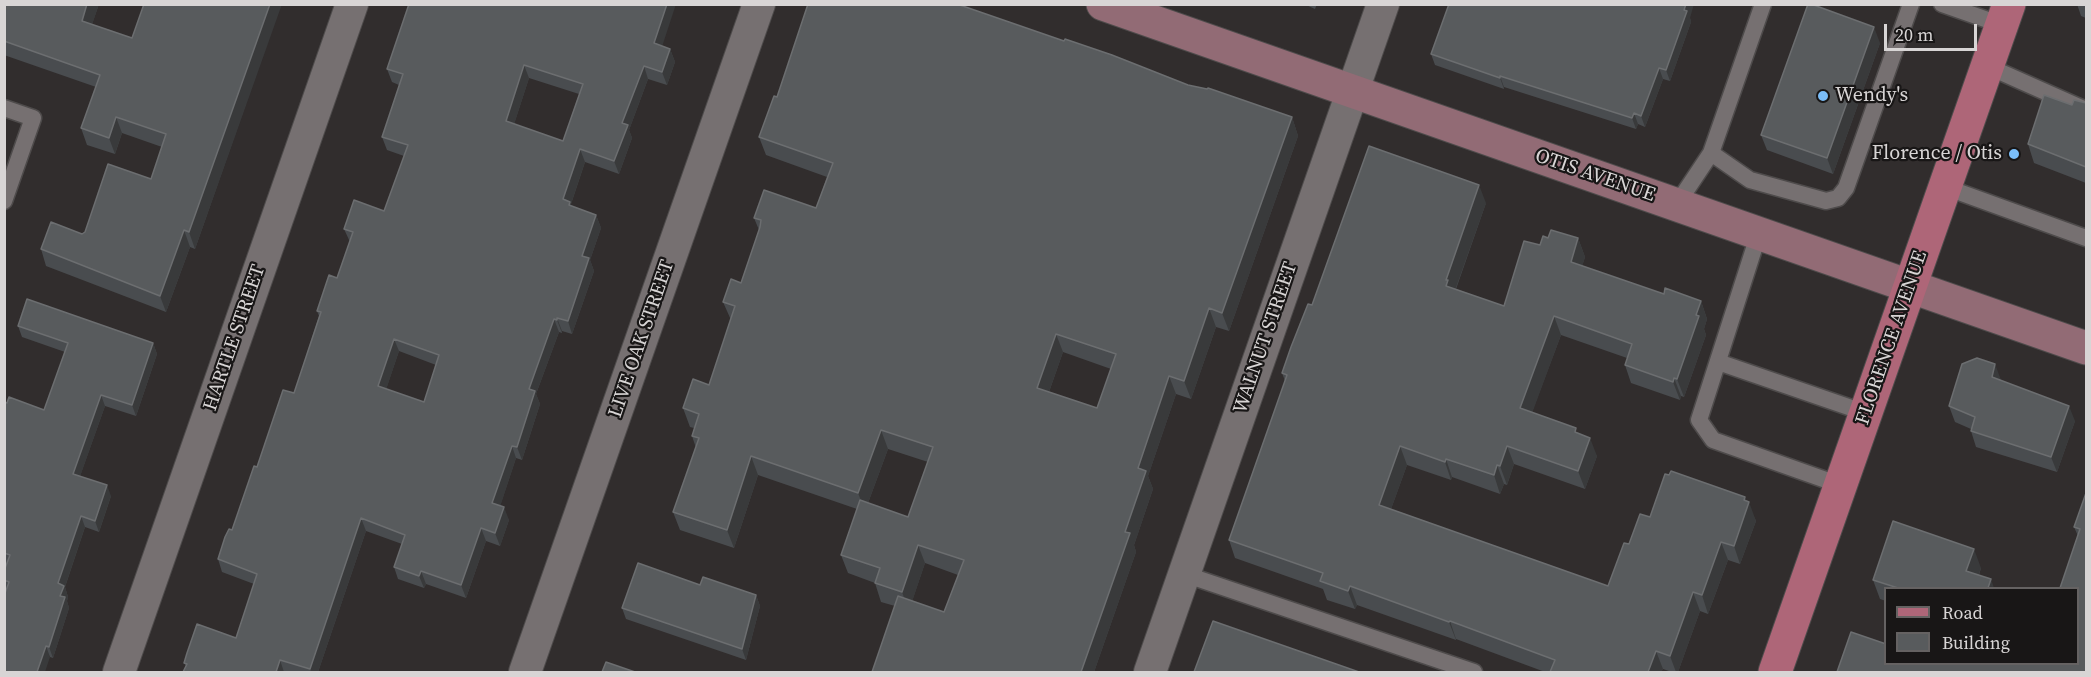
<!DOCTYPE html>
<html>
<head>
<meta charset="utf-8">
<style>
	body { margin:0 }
	#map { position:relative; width:2091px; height:677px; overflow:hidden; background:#312d2d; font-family:"Source Serif 4",serif }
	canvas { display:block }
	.frame { position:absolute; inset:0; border:6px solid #d8d5d5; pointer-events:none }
	.legend { position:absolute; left:1884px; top:587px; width:195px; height:78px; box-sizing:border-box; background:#181616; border:2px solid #656262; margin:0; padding:8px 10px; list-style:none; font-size:18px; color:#d8d5d5 }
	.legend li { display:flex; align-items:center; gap:12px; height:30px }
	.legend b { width:30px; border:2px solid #656262 }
	.scale { position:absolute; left:1884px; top:24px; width:93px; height:27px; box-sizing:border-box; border:3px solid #d8d5d5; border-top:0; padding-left:8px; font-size:18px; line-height:21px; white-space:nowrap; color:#d8d5d5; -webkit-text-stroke:4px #181616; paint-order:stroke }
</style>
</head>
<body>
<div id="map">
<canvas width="2091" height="677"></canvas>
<div class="frame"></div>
<ul class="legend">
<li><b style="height:8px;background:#ae6678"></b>Road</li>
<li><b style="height:16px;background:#585b5d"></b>Building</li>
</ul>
<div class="scale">20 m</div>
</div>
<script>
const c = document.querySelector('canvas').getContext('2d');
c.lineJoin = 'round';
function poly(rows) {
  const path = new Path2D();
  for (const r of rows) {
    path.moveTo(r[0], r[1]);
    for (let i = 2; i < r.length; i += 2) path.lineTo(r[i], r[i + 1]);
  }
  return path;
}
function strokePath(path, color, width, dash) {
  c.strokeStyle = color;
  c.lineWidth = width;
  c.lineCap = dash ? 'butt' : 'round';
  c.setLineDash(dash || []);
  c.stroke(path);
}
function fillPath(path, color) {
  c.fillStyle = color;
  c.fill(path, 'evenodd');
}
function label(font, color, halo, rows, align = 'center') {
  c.font = font + ' "Source Serif 4",serif';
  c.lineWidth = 4.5;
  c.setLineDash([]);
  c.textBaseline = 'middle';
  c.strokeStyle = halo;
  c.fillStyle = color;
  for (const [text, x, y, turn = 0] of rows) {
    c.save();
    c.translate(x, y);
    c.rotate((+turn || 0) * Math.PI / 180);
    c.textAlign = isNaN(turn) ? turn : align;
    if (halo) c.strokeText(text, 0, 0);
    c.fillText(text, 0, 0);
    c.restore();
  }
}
const lane = poly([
	[1942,4,2002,25],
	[1987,66,2086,110],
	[4,108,33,118,4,201],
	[1711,153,1750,180,1826,201,1838,198,1846,188,1911,4],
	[1945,187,2086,238],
	[1677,204,1711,153,1763,4],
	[1759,233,1699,420,1713,440,1840,485],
	[1718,362,1866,413],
	[1184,574,1474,672]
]);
const street = poly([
	[119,672,352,4],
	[525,672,759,4],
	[1150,672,1383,4]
]);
const secondary = poly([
	[1103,4,2086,348]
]);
const primary = poly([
	[1775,672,2009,4]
]);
strokePath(lane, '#4e4b4b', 19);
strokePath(street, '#4e4b4b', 34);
strokePath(secondary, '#4e4b4b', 35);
strokePath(primary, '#4e4b4b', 35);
strokePath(lane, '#767071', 16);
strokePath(street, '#767071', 32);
strokePath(secondary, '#926b75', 33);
strokePath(primary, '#ae6678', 33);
fillPath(poly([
	[4,4,99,4,92,24,132,38,274,24,195,249,190,247,166,312,46,266,41,249,82,234,151,179,162,147,122,133,115,154,87,145,81,128,96,87,4,55],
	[1304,4,1317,4,1315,9],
	[2077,4,2086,4,2086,18,2081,16],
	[1690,18,1691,22,1670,81,1663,79,1645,127,1638,124,1636,129,1504,87,1504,89,1435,65,1431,54],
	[1880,43,1833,174,1767,150,1761,135],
	[662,46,670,49,675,62,667,85,648,79,629,130,632,138,619,174,585,162,571,204,571,206,596,215,601,228,590,260,594,271,572,334,562,331,562,333,559,332,536,394,540,404,522,460,516,458,500,506,509,520,500,546,486,541,466,598,426,584,424,588,398,579,394,567,402,544,366,531,318,672,183,672,186,666,184,663,236,638,254,584,222,572,218,559,232,530,257,467,294,393,319,316,317,311,337,278,350,242,344,229,384,211,404,156,387,150,382,137,399,85,392,82,387,69],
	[529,78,579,94,563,141,514,124],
	[399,351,436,365,424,402,386,389],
	[1188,85,1292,117,1298,136,1229,331,1216,327,1191,399,1176,394,1148,476,1153,489,1134,545,1136,552,1094,672,872,672,895,606,881,602,875,583,848,573,841,555,857,509,758,475,734,548,680,530,673,512,696,448,692,436,694,428,690,427,683,408,709,385,731,320,723,302,741,283,759,230,754,218,816,208,827,177,766,155,759,137,777,97],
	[1063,352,1111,369,1097,408,1049,392],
	[888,449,928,462,908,517,868,503],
	[925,563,958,575,944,612,912,601],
	[2086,103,2086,183,2034,163,2028,144,2072,105],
	[1486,203,1456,289,1504,306,1540,245,1548,238,1578,238,1585,257,1582,266,1664,294,1701,301,1707,319,1704,329,1706,335,1684,397,1681,396,1680,400,1631,383,1625,365,1627,358,1561,335,1532,412,1578,434,1597,456,1585,489,1514,464,1507,485,1504,484,1500,494,1452,477,1451,480,1407,465,1391,509,1608,586,1629,544,1650,517,1747,502,1756,521,1740,564,1728,560,1708,614,1700,611,1678,672,1672,672,1663,669,1661,672,1545,672,1456,639,1456,640,1357,605,1355,609,1327,600,1323,589,1235,558,1229,540,1285,381,1282,373],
	[18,326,153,343,157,354,136,416,105,406,80,476,111,496,99,532,85,527,65,587,68,597,67,601,69,608,53,658,50,657,6,590,4,586,4,571,7,564,4,563,4,402,44,410,65,352,22,337],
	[2001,380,2001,381,2075,421,2057,472,1976,447,1971,431,1971,429,1955,422,1949,406],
	[2086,493,2086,672,1886,663,2078,663,2078,536,2074,527],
	[1981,568,1979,575,1994,588,1886,588,1886,601,1880,599,1873,580],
	[700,585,756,595,760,606,746,660,626,619,622,608]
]), '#494c4f');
fillPath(poly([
	[87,4,99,4,88,37,82,21],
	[270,4,282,4,195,249,189,232],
	[667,4,676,4,659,56,654,43],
	[1686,4,1694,4,1690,18,1691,22,1670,81,1666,70],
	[1874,27,1880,43,1833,174,1827,158],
	[670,49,675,62,667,85,662,72],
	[524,65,529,78,511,134,506,121],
	[644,66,648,79,629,130,632,138,619,174,614,161,622,123],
	[1659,68,1663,79,1645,127,1641,116],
	[1500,76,1504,87,1504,89,1500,78],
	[1634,113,1638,124,1636,129,1632,118],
	[116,117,122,133,115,154,109,138],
	[1292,117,1298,136,1229,331,1222,313],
	[580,149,585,162,571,204,574,215,563,199],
	[1479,185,1486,203,1453,296,1446,286,1446,280],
	[596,215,601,228,590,260,594,271,572,334,568,321,582,256],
	[184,230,190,247,166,312,160,296],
	[1578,238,1585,257,1578,280,1571,262],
	[1701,301,1707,319,1704,329,1706,335,1684,397,1677,379,1696,315],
	[1209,308,1216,327,1191,399,1184,381],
	[1554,316,1561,335,1527,427,1520,408],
	[557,318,562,331,562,333,557,320],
	[554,319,559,332,536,394,540,404,522,460,517,447,529,389],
	[1056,334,1063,352,1044,406,1037,388],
	[394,339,399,351,383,399,378,386],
	[153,343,157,354,136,416,132,405],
	[1995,364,2001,380,1997,393,1992,377],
	[1169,376,1176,394,1148,476,1153,489,1134,545,1136,552,1094,672,1081,672,1138,468],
	[1674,378,1681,396,1680,400,1673,382],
	[101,395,105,406,77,485,73,474],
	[2069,406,2075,421,2057,472,2051,457],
	[881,430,888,449,865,511,858,493],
	[1590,438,1597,456,1585,489,1578,471],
	[512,446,516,458,497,516,492,503],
	[1400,446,1407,465,1386,523,1379,505],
	[1507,446,1514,464,1507,485,1500,466],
	[751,456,758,475,734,548,727,530],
	[1446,459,1452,477,1451,480,1445,462],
	[1497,465,1504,484,1500,494,1494,475],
	[107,485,111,496,99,532,95,521],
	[1745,497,1748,505,1749,502,1756,521,1740,564,1734,546],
	[504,507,509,520,500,546,495,533],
	[81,516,85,527,65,587,68,597,67,601,69,608,53,658,49,647,60,596,58,583],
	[361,518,366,531,318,672,311,672,310,669],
	[481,528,486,541,466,598,461,585],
	[1721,542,1728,560,1708,614,1702,595],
	[918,545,925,563,909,611,902,592],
	[1974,549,1981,568,1974,588,1966,571],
	[421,571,426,584,424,588,419,576],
	[1991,579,1994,588,1988,588],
	[1350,586,1357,605,1355,609,1348,591],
	[1693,592,1700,611,1678,672,1676,672,1670,656],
	[756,595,760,606,746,660,742,649],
	[1450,621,1456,639,1456,640,1449,622],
	[46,646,50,657,45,672,37,672],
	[1656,651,1663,669,1661,672,1648,672],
	[280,660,284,672,276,672]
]), '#393a3b');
const building = poly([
	[4,4,87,4,82,21,132,38,144,4,270,4,189,232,184,230,160,296,41,249,51,222,82,234,85,232,108,164,151,179,166,134,116,117,109,138,81,128,100,75,4,41,4,4],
	[409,4,667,4,654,43,670,49,662,72,644,66,622,123,628,125,614,161,580,149,563,199,570,202,569,205,596,215,582,256,589,258,568,321,557,318,557,320,554,319,529,389,535,391,517,447,512,446,492,503,504,507,495,533,481,528,461,585,421,571,419,576,394,567,405,535,361,518,310,669,280,660,276,672,183,672,187,664,184,663,187,653,197,624,236,638,257,574,218,559,225,537,229,529,232,530,254,466,257,467,283,390,294,393,321,312,317,311,329,275,337,278,353,232,344,229,354,200,384,211,408,145,382,137,403,74,387,69,409,4],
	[524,65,583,84,563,141,506,121,524,65],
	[394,339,439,355,424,402,378,386,394,339],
	[808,4,957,4,1064,41,1065,39,1112,55,1188,85,1207,89,1208,88,1292,117,1222,313,1209,308,1184,381,1169,376,1138,468,1146,471,1125,532,1130,533,1081,672,872,672,898,596,944,612,964,560,918,545,902,592,875,583,880,568,841,555,860,500,908,517,933,447,881,430,858,493,751,456,727,530,673,512,699,438,692,436,699,414,683,408,693,379,709,385,735,306,723,302,731,279,741,283,760,227,761,220,754,218,764,190,816,208,833,163,759,137,774,96,777,97,808,4],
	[1056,334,1116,354,1097,408,1037,388,1056,334],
	[1449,4,1686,4,1684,10,1687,11,1666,70,1659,68,1641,116,1634,113,1632,118,1500,76,1500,78,1431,54,1449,4],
	[1808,4,1811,4,1874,27,1827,158,1761,135,1808,4],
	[2044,95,2072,105,2074,100,2086,103,2086,167,2028,144,2044,95],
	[1369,146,1479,185,1446,280,1448,280,1446,286,1504,306,1524,241,1540,245,1543,236,1548,238,1551,230,1578,238,1571,262,1664,294,1665,288,1701,301,1696,315,1699,316,1677,379,1674,378,1673,382,1625,365,1632,344,1554,316,1520,408,1576,428,1575,432,1590,438,1578,471,1507,446,1500,466,1497,465,1494,475,1446,459,1445,462,1400,446,1379,505,1608,586,1624,543,1629,544,1640,514,1650,517,1665,474,1669,475,1671,471,1745,497,1744,500,1749,502,1734,546,1721,542,1702,595,1693,592,1670,656,1656,651,1648,672,1550,672,1555,660,1450,621,1449,622,1350,586,1348,591,1320,581,1323,573,1229,540,1287,375,1282,373,1291,347,1308,304,1312,305,1369,146],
	[27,299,153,343,132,405,101,395,73,474,107,485,95,521,81,516,58,583,64,586,60,596,65,597,49,647,46,646,37,672,4,672,4,596,9,582,4,580,4,571,10,555,4,553,4,402,7,403,9,397,44,410,68,343,18,326,27,299],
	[1977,358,1995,364,1992,377,2069,406,2051,457,1971,431,1975,417,1949,406,1962,364,1977,358],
	[2086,493,2086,672,1837,672,1851,632,1886,644,1886,663,2078,663,2078,588,2060,588,2080,529,2074,527,2086,493],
	[1893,521,1974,549,1966,571,1991,579,1988,588,1898,588,1873,580,1893,521],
	[638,563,700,585,703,577,756,595,742,649,622,608,638,563],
	[1213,621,1359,672,1194,672,1213,621],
	[606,662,635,672,602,672,606,662]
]);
fillPath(building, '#585b5d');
strokePath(building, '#6c6e70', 1.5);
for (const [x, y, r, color] of [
	[1823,96,6,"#7bbef9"],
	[2014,154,6,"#7bbef9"]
]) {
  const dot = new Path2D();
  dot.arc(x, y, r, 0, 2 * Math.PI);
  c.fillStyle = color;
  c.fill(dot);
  strokePath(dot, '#181616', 2);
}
label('20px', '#d8d5d5', '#181616', [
	["Wendy's",1835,96],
	["Florence / Otis",2002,154,"right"]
], 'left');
label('20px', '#d8d5d5', '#181616', [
	["OTIS AVENUE",1595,176,19],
	["HARTLE STREET",235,338,-71],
	["WALNUT STREET",1266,338,-71],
	["FLORENCE AVENUE",1892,338,-71],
	["LIVE OAK STREET",642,339,-71]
]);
</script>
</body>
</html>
